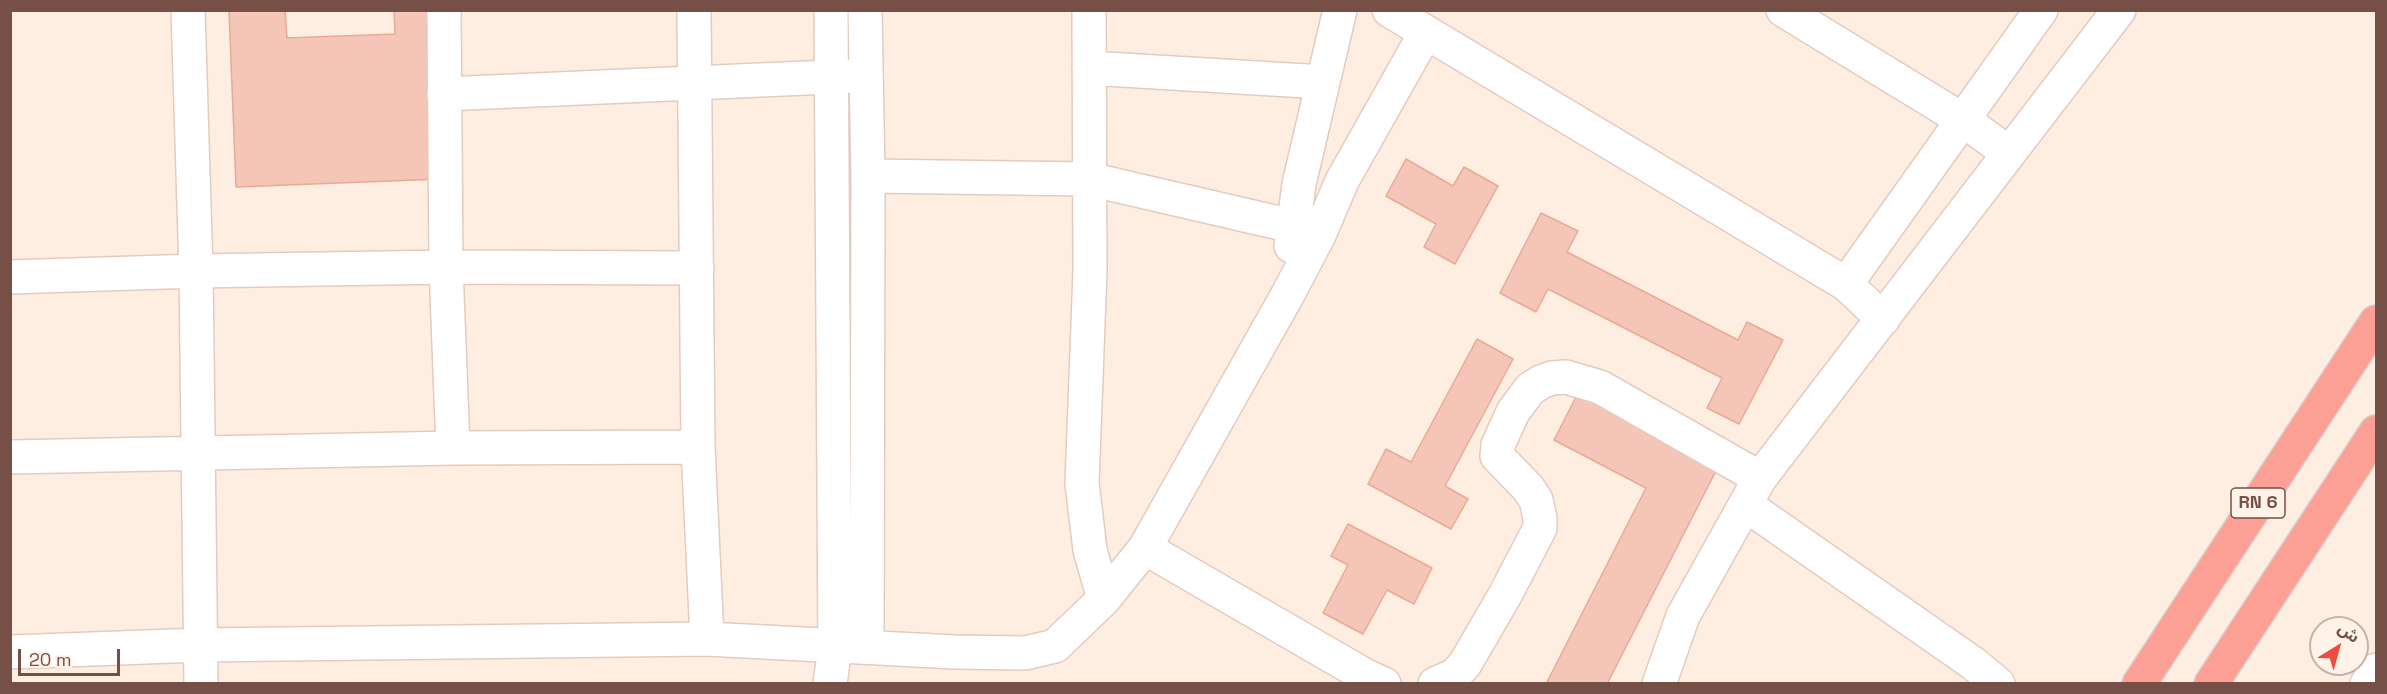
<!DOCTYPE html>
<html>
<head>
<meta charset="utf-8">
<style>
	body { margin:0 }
	#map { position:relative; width:2387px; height:694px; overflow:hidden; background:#feeee1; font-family:"Space Grotesk","Noto Sans Arabic",sans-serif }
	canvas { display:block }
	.frame { position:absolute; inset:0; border:12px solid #765046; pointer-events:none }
	.north { position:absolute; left:2309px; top:616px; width:60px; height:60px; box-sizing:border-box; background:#fff3e9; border:2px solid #c8b2a8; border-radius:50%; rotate:37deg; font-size:16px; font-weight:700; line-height:24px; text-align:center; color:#765046 }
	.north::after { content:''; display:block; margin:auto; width:21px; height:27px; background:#ef4b3e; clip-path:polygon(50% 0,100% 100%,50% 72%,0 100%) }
	.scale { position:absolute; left:18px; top:649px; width:102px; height:27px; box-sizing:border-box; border:3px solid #765046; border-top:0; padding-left:8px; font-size:18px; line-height:21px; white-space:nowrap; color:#765046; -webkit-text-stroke:4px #fff3e9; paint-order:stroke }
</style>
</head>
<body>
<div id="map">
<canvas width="2387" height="694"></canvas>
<div class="frame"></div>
<div class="north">ش</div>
<div class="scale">20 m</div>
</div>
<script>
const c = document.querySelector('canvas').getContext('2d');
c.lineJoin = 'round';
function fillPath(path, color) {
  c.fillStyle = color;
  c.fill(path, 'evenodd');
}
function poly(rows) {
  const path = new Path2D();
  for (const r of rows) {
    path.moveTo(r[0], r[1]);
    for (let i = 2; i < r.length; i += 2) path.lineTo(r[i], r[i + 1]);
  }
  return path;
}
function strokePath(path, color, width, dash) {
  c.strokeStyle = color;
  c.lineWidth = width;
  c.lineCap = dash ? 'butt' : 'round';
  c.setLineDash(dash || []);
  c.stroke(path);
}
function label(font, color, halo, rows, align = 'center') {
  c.font = font + ' "Space Grotesk",sans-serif';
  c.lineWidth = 4.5;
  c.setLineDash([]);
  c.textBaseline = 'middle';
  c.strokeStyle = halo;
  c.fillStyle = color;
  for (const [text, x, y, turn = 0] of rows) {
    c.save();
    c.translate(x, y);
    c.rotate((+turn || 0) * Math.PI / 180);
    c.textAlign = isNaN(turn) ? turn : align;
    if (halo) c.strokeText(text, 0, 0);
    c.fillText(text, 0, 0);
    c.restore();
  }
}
const building = poly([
	[229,10,285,10,287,38,395,34,394,10,435,10,442,179,236,187,229,10],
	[1406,159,1453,186,1464,167,1498,186,1455,264,1424,247,1436,224,1386,196,1406,159],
	[1541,213,1578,231,1567,252,1738,340,1747,322,1783,340,1739,424,1707,408,1722,378,1548,289,1536,312,1500,293,1541,213],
	[1477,339,1513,359,1445,486,1468,499,1451,529,1368,484,1386,449,1411,462,1477,339],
	[1578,393,1719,465,1607,684,1546,684,1646,488,1554,440,1578,393],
	[1348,524,1432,568,1414,604,1387,590,1363,634,1323,613,1348,565,1331,556,1348,524]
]);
fillPath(building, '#f5c6b7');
strokePath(building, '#e8a996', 1.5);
const minor = poly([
	[188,10,196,271,201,684],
	[444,10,446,267,453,448],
	[694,10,698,447,707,639],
	[865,10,868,176,867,646],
	[1089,10,1090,271,1082,483,1090,550,1104,599],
	[1389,10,1846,284,1883,319],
	[1783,10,1963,120,2009,153],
	[1089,68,1323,82],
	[444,94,851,76],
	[868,176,1089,179,1292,226,1319,235],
	[1291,246,1299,184,1340,10],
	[10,277,196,271,446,267,697,268],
	[1846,284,2041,10],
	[10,457,453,448,698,447],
	[1746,505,1974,664,1998,684],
	[1145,548,1366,676,1384,684],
	[10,652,200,645,707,639,955,652,1025,653,1055,646,1104,599,1145,548,1288,294,1319,235,1342,181,1426,32],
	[830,684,835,646,831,10],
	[1435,684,1455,675,1465,664,1505,595,1540,528,1540,518,1536,500,1528,488,1497,456,1498,445,1513,412,1530,389,1541,382,1552,378,1566,377,1600,387,1760,478],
	[1659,684,1683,616,1760,478,2119,10],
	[2367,684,2376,670]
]);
const highway = poly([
	[2139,684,2376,322],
	[2211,684,2376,432]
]);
strokePath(minor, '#e4cbbf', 36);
strokePath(highway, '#d9cecb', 36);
strokePath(minor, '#fff', 33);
strokePath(highway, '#fc9f94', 33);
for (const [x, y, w] of [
	[2258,503,54]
]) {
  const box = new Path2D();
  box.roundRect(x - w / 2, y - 15, w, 30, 4.5);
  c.fillStyle = '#fff3e9';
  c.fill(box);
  strokePath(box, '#765046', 1.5);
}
label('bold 18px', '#765046', null, [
	["RN 6",2258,503]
]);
</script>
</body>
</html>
